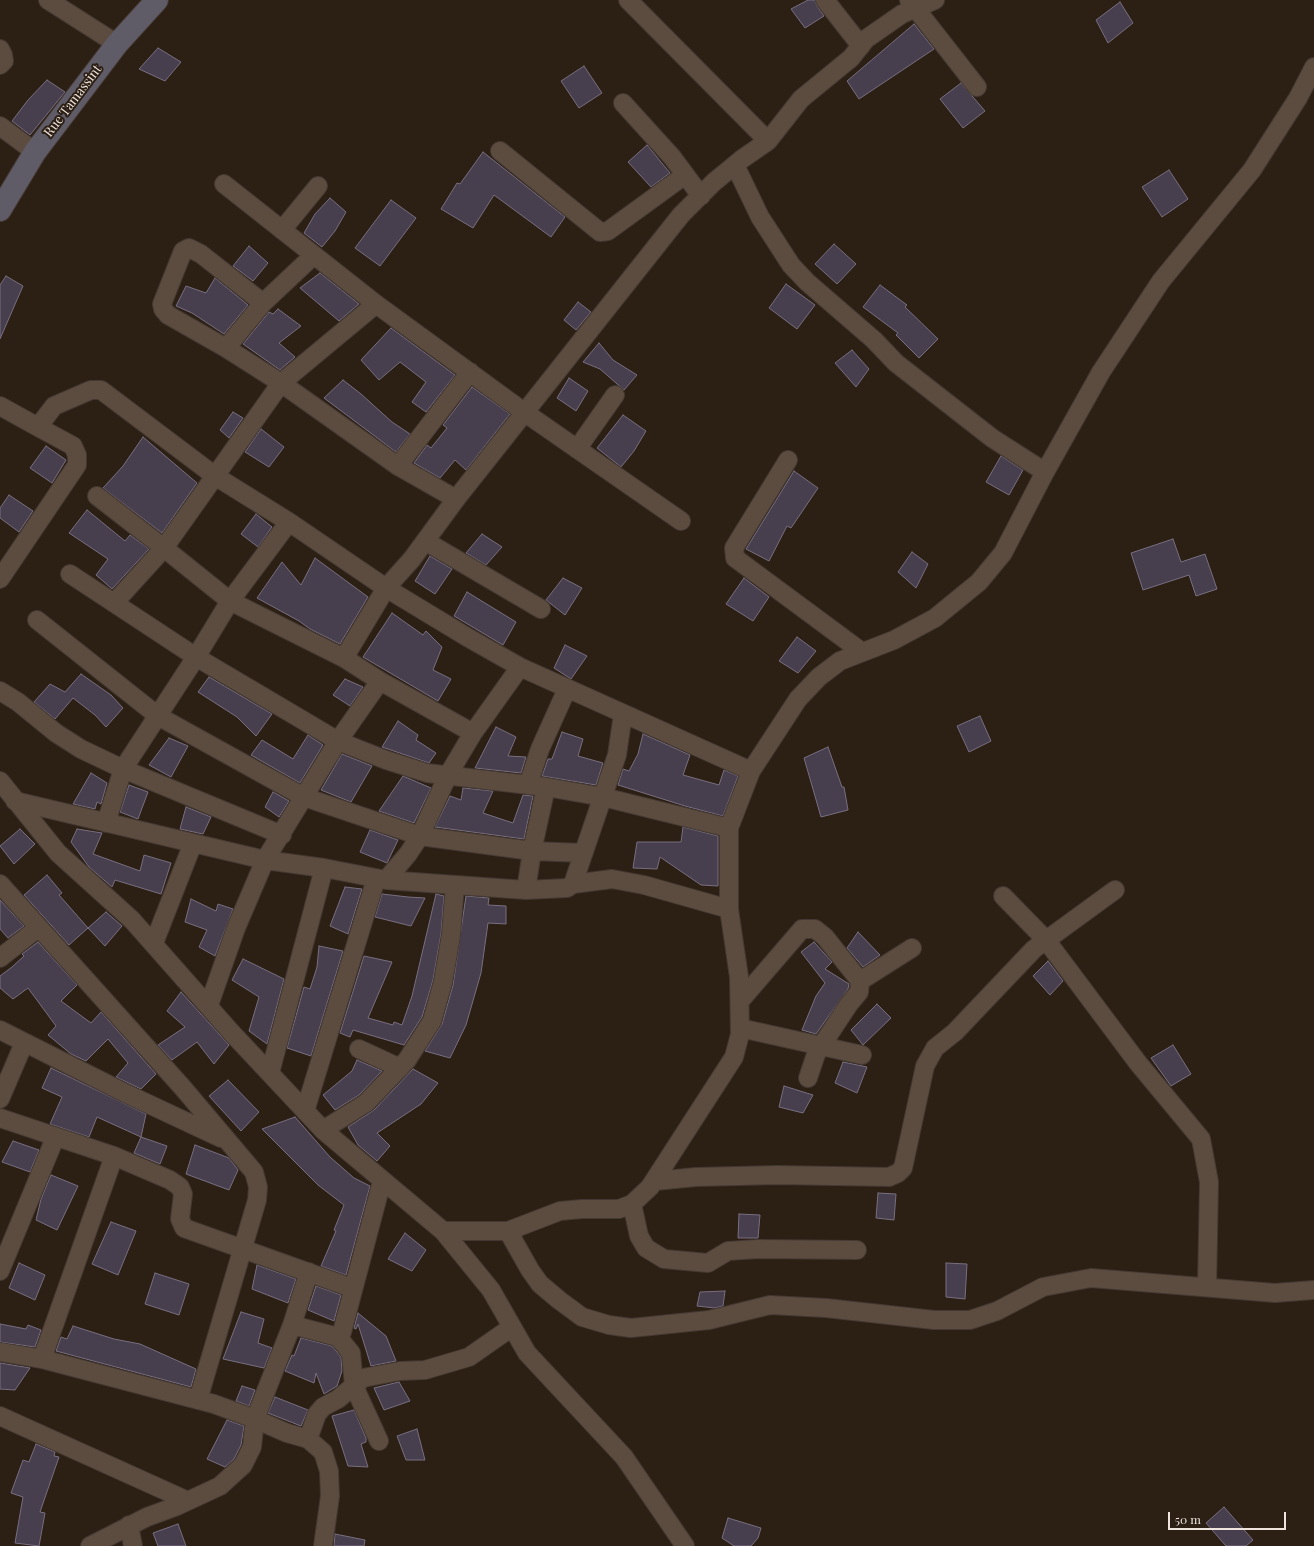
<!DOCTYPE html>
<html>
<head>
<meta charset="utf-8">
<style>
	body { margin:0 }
	#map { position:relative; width:1314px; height:1546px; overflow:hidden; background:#2c1f14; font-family:"Playfair Display",serif }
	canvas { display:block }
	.scale { position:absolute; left:1168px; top:1512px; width:118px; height:18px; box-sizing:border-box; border:2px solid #efe5de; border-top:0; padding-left:5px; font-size:12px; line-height:14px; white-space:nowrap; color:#efe5de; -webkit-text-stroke:3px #2c1f14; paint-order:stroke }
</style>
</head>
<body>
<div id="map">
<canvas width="1314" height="1546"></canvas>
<div class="scale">50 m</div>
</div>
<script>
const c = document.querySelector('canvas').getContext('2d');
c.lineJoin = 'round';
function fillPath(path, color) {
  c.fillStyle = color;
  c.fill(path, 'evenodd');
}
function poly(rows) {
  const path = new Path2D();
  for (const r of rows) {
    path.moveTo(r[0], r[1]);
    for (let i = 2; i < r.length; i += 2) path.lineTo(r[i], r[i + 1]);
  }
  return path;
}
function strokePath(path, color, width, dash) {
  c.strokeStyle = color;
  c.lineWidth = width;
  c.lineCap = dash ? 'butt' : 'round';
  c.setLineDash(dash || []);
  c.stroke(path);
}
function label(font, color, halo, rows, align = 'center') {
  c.font = font + ' "Playfair Display",serif';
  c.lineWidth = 4;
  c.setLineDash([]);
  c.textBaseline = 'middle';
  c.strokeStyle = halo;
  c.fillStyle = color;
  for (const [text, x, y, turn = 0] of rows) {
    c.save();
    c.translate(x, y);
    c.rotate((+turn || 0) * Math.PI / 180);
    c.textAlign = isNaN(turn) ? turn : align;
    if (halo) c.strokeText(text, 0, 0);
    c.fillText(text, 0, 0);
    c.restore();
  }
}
const building = poly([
	[808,0,815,0,817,6,824,16,805,28,791,9,808,0],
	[1120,2,1133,23,1108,43,1096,20,1120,2],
	[914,24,934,49,859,99,847,81,914,24],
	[158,48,181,62,165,81,139,69,158,48],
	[584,66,602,93,579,108,561,81,584,66],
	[47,80,65,92,30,135,12,121,28,100,47,80],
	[961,83,985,111,963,128,940,99,961,83],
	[647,145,670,173,651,187,628,162,647,145],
	[483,152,565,217,551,237,494,195,473,228,441,209,457,183,460,184,483,152],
	[1169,170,1188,199,1162,217,1142,187,1169,170],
	[330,198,346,212,335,231,322,247,304,233,315,214,330,198],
	[391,200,416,218,380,266,355,248,391,200],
	[834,244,856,264,837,284,815,264,834,244],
	[249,246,268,263,253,281,233,266,249,246],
	[320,273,359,304,339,321,300,288,320,273],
	[6,276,23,286,0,339,0,285,6,276],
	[215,278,248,305,224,334,192,313,176,306,186,286,206,293,215,278],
	[786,284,815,305,797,329,769,308,786,284],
	[880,285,907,305,905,307,938,339,919,358,896,335,898,333,863,307,880,285],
	[578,302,591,312,576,330,564,320,578,302],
	[278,309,301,326,279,343,295,357,280,370,243,344,269,312,273,314,278,309],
	[391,328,455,375,426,412,412,402,426,382,400,362,379,380,361,360,391,328],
	[599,343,613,360,637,375,624,390,600,369,583,362,599,343],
	[852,350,869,369,856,387,835,363,852,350],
	[569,378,588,391,576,411,557,398,569,378],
	[343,380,361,394,392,422,410,434,396,452,324,398,343,380],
	[472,387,510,414,466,470,455,460,440,478,414,463,427,445,431,448,447,428,443,425,472,387],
	[233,412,243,418,229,438,220,430,233,412],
	[623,415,646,431,634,451,621,467,597,448,623,415],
	[261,429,284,447,269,467,245,452,261,429],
	[143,437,197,483,162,533,103,488,123,466,143,437],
	[46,446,66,460,52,483,30,468,46,446],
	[1001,456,1023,470,1009,495,986,482,1001,456],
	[794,471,818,488,791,528,787,526,769,561,746,549,794,471],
	[9,495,33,511,19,532,0,518,0,508,9,495],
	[87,510,125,541,130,535,149,549,112,589,96,575,108,559,69,533,87,510],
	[256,514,272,527,258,547,241,534,256,514],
	[482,534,502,547,486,565,466,553,482,534],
	[1173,539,1181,562,1205,554,1217,589,1196,596,1189,575,1143,590,1131,553,1173,539],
	[912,552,928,564,916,588,898,572,912,552],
	[430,556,452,569,435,594,415,581,430,556],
	[315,558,368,597,340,644,310,629,299,621,257,598,282,562,301,585,315,558],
	[563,578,582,588,565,615,546,600,563,578],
	[744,578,769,597,753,621,726,604,744,578],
	[467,592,516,622,503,645,454,616,467,592],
	[392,613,423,635,426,631,442,647,433,670,451,679,438,701,363,657,392,613],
	[797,637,816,651,798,673,779,661,797,637],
	[565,645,587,656,571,679,554,668,565,645],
	[81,674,111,695,123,708,106,727,95,715,73,698,55,719,34,702,50,684,65,692,81,674],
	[209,677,272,714,256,736,237,717,198,692,209,677],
	[345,679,363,687,350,706,333,695,345,679],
	[980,716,991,741,969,752,957,726,980,716],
	[398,721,418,735,416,740,436,753,429,763,382,747,398,721],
	[496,727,516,737,508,756,526,757,521,773,475,768,496,727],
	[562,732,583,739,578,756,603,763,596,785,542,776,548,759,552,759,562,732],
	[643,734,690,755,683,775,719,785,724,770,738,776,723,816,685,806,618,785,623,769,629,771,638,754,643,734],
	[308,735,323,745,300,783,251,755,262,740,293,759,308,735],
	[169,738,188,746,171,777,149,765,169,738],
	[828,747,842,787,844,787,848,810,821,817,804,758,828,747],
	[342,754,372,766,351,802,321,790,342,754],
	[91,773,107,783,101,804,97,802,95,809,73,804,91,773],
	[403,776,431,788,414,823,379,811,403,776],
	[129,785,148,792,138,819,120,812,129,785],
	[463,788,493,791,483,813,513,823,523,795,533,796,524,839,435,827,450,796,461,800,463,788],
	[273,792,289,801,279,817,265,807,273,792],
	[186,807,211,817,203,834,180,829,186,807],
	[683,827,718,836,718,886,701,885,660,857,657,869,633,868,637,842,681,842,683,827],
	[20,829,35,844,14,864,0,846,20,829],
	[77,829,102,833,93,854,140,871,144,855,171,863,161,894,115,880,112,887,89,867,71,842,77,829],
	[370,830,398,840,387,863,360,852,370,830],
	[47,875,62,893,59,895,88,928,69,945,24,895,47,875],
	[345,887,362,889,348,934,330,926,345,887],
	[382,894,408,897,425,898,411,926,375,917,382,894],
	[436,894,444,896,441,934,433,980,422,1017,404,1045,353,1030,350,1037,340,1033,364,956,392,962,368,1018,393,1025,394,1022,402,1025,412,996,436,894],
	[466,896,489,898,488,905,506,906,506,924,488,923,481,973,466,1025,450,1058,425,1051,442,1024,453,985,466,896],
	[191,899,216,911,218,904,233,909,215,956,199,947,207,930,185,922,191,899],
	[0,900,24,926,8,938,0,929,0,900],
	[106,912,122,926,105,946,88,928,106,912],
	[858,932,880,955,863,967,847,948,858,932],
	[38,942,77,985,61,1001,91,1023,101,1012,156,1074,141,1089,116,1077,128,1063,108,1039,86,1061,71,1054,48,1035,56,1026,28,988,13,999,0,988,0,976,12,967,24,956,22,954,38,942],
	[814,942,832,962,825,969,849,984,848,989,816,1034,802,1030,816,996,825,983,801,952,814,942],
	[319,946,343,951,311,1056,287,1048,304,987,310,989,317,967,319,946],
	[243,959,284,979,267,1044,249,1031,259,997,232,980,243,959],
	[1048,961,1063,981,1050,995,1033,976,1048,961],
	[181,992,229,1045,214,1064,197,1042,172,1060,158,1045,185,1027,167,1011,181,992],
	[877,1004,891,1018,863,1045,851,1030,877,1004],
	[1173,1045,1191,1074,1171,1086,1151,1058,1173,1045],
	[357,1060,382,1071,359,1095,335,1110,323,1095,352,1071,357,1060],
	[843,1062,867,1067,857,1093,835,1083,843,1062],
	[51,1068,146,1114,141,1137,97,1117,89,1137,50,1124,62,1097,42,1088,51,1068],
	[413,1069,438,1083,421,1104,377,1133,390,1146,377,1161,358,1145,348,1127,374,1110,413,1069],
	[228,1080,259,1112,241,1131,209,1096,228,1080],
	[784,1086,813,1095,803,1113,779,1107,784,1086],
	[295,1117,330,1157,354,1178,370,1186,346,1275,321,1266,336,1231,334,1230,344,1205,318,1185,262,1129,295,1117],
	[141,1137,167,1146,160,1164,134,1153,141,1137],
	[13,1141,39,1150,30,1172,2,1162,13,1141],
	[195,1145,229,1158,238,1170,229,1190,186,1174,195,1145],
	[51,1175,78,1186,57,1230,36,1220,41,1199,51,1175],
	[878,1193,896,1194,894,1220,876,1218,878,1193],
	[739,1214,760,1215,758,1238,738,1238,739,1214],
	[111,1222,136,1231,118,1275,92,1264,111,1222],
	[405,1233,426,1250,412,1271,388,1259,405,1233],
	[19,1263,45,1275,35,1300,9,1288,19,1263],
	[946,1263,967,1264,965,1299,946,1297,946,1263],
	[257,1265,296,1279,288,1303,252,1289,257,1265],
	[155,1273,189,1284,179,1315,145,1304,155,1273],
	[316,1286,341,1295,334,1321,308,1310,316,1286],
	[725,1291,723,1306,715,1308,697,1306,700,1292,725,1291],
	[241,1312,264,1319,258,1343,272,1348,264,1368,223,1359,241,1312],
	[358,1313,386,1336,396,1361,371,1366,358,1324,356,1329,354,1328,358,1313],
	[0,1324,26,1329,28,1325,41,1330,35,1347,0,1342,0,1324],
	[73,1326,114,1339,140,1344,196,1369,191,1387,56,1351,61,1337,67,1339,73,1326],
	[301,1338,332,1346,341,1357,342,1371,337,1386,324,1394,316,1373,314,1383,285,1371,292,1355,294,1356,301,1338],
	[0,1363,30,1368,15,1390,0,1389,0,1363],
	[399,1382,410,1401,384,1410,374,1388,399,1382],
	[242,1386,255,1390,249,1406,236,1401,242,1386],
	[275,1397,308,1410,301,1426,268,1413,275,1397],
	[354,1410,366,1438,366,1442,361,1444,368,1467,348,1466,332,1416,354,1410],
	[227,1420,244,1426,241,1445,234,1459,225,1467,207,1459,227,1420],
	[417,1429,425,1460,406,1460,397,1436,417,1429],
	[36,1444,55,1452,54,1456,59,1457,40,1512,45,1513,39,1546,15,1543,23,1497,11,1493,23,1460,29,1462,36,1444],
	[1224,1507,1253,1540,1246,1546,1226,1546,1206,1523,1224,1507],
	[728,1518,761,1528,758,1538,751,1546,734,1546,722,1538,728,1518],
	[178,1524,186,1546,158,1546,153,1533,178,1524],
	[335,1534,365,1540,364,1546,334,1546,335,1534]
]);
fillPath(building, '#473e4e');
strokePath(building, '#786f80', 1);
const street = poly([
	[48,0,117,44],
	[628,0,768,141],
	[825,0,861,46],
	[909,0,977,87],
	[0,49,3,55,4,61,0,65],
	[623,103,672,157,701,196],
	[0,126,35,152],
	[500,151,600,232,608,231,685,175],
	[735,165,760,217,791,265,807,282,874,340,896,363,992,438,1045,472],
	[224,184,376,304,524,412,681,521],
	[282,230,318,186],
	[314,255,263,303,201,254,189,248,183,251,162,304,163,309,168,315,226,348,281,383,398,466,456,499],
	[226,348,263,303],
	[0,406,38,427,54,406,91,390,101,390,215,476,289,522,386,588,467,637,520,667,751,771],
	[577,449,615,395],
	[788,460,734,548,735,558,862,652],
	[398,466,470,372],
	[97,496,164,548,230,601,344,658,380,681,473,733],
	[425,541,541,609],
	[70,574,196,657,338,741,386,760,427,773,546,787,603,797,729,828],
	[0,579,77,465,77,455,73,446,38,427],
	[114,603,164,548,281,383,376,304],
	[37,620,158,716,304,797,420,836,532,851,583,853],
	[344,658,386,588,412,559,456,499,681,215,714,182,742,159,768,141,801,99,851,58,866,39,902,14,935,0],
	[0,691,18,702,56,733,81,749,123,769,282,835],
	[0,781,58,853,132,920,231,1032,323,1130,443,1231,491,1290,527,1353,624,1457,685,1546],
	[528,785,540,749,567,689],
	[15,801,265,860,324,868,386,880,526,890,567,888,573,884,575,878,617,755,623,714],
	[106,823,123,769,196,657,230,601,289,522],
	[386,880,408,854,420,836,448,775,473,733,520,667],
	[0,884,183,1088,254,1172,258,1187,257,1200,198,1400],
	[573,884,612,879,644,885,729,909],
	[526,890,532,851,546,787],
	[1003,896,1046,940,1138,1063,1201,1139,1209,1182,1207,1287],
	[154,943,193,843],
	[0,958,38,928],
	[860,981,912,948],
	[740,1001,802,929,815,929,825,937,860,981,859,992,849,1004,816,1054,808,1078],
	[209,1005,236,928,265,860,338,741,380,681],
	[740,1028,862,1055],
	[0,1030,125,1093,221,1138],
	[359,1049,400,1068],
	[270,1073,324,868],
	[0,1099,24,1043],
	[305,1111,376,879],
	[0,1118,114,1156,170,1180,180,1187,183,1194,180,1219,184,1228,352,1288],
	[323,1130,366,1103,407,1060,432,1021,443,982,451,935,455,885],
	[655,1181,696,1177,778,1175,889,1177,898,1173,903,1168,925,1066,935,1048,955,1032,1034,949,1115,890],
	[632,1204,639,1236,646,1248,664,1259,708,1263,728,1251,758,1249,857,1250],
	[443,1231,508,1231,530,1270,540,1284,559,1300,582,1317,609,1325,631,1328,709,1320,770,1305,826,1308,934,1320,970,1320,997,1311,1043,1287,1091,1278,1275,1293,1314,1290],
	[508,1231,560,1211,582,1209,619,1209,632,1204,650,1187,734,1057,740,1034,739,977,729,909,729,828,751,771,798,699,819,677,840,661,894,640,935,618,979,582,1003,553,1045,472,1101,372,1161,281,1252,170,1298,98,1314,67],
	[0,1271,55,1138],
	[292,1325,338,1337,342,1332,382,1181],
	[338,1337,351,1353,354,1386,379,1441],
	[0,1352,42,1359,214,1404,255,1419,292,1325,309,1272],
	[42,1359,114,1156],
	[0,1416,188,1501],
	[308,1439,317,1414,323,1407,338,1399,363,1378,400,1371,425,1370,469,1357,512,1327],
	[129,1525,133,1546],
	[90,1546,147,1517,177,1506,220,1486,243,1465,252,1447,255,1419,287,1433,308,1439,323,1452,329,1471,330,1496,323,1546]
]);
const secondary = poly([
	[0,210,35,152,117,44,157,0]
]);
strokePath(street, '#443932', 20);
strokePath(secondary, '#443932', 24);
strokePath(street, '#5c4c40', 18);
strokePath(secondary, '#5f5b67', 22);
label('13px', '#efe5de', '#2c1f14', [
	["Rue Tamassint",73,101,-53]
]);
</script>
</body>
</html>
